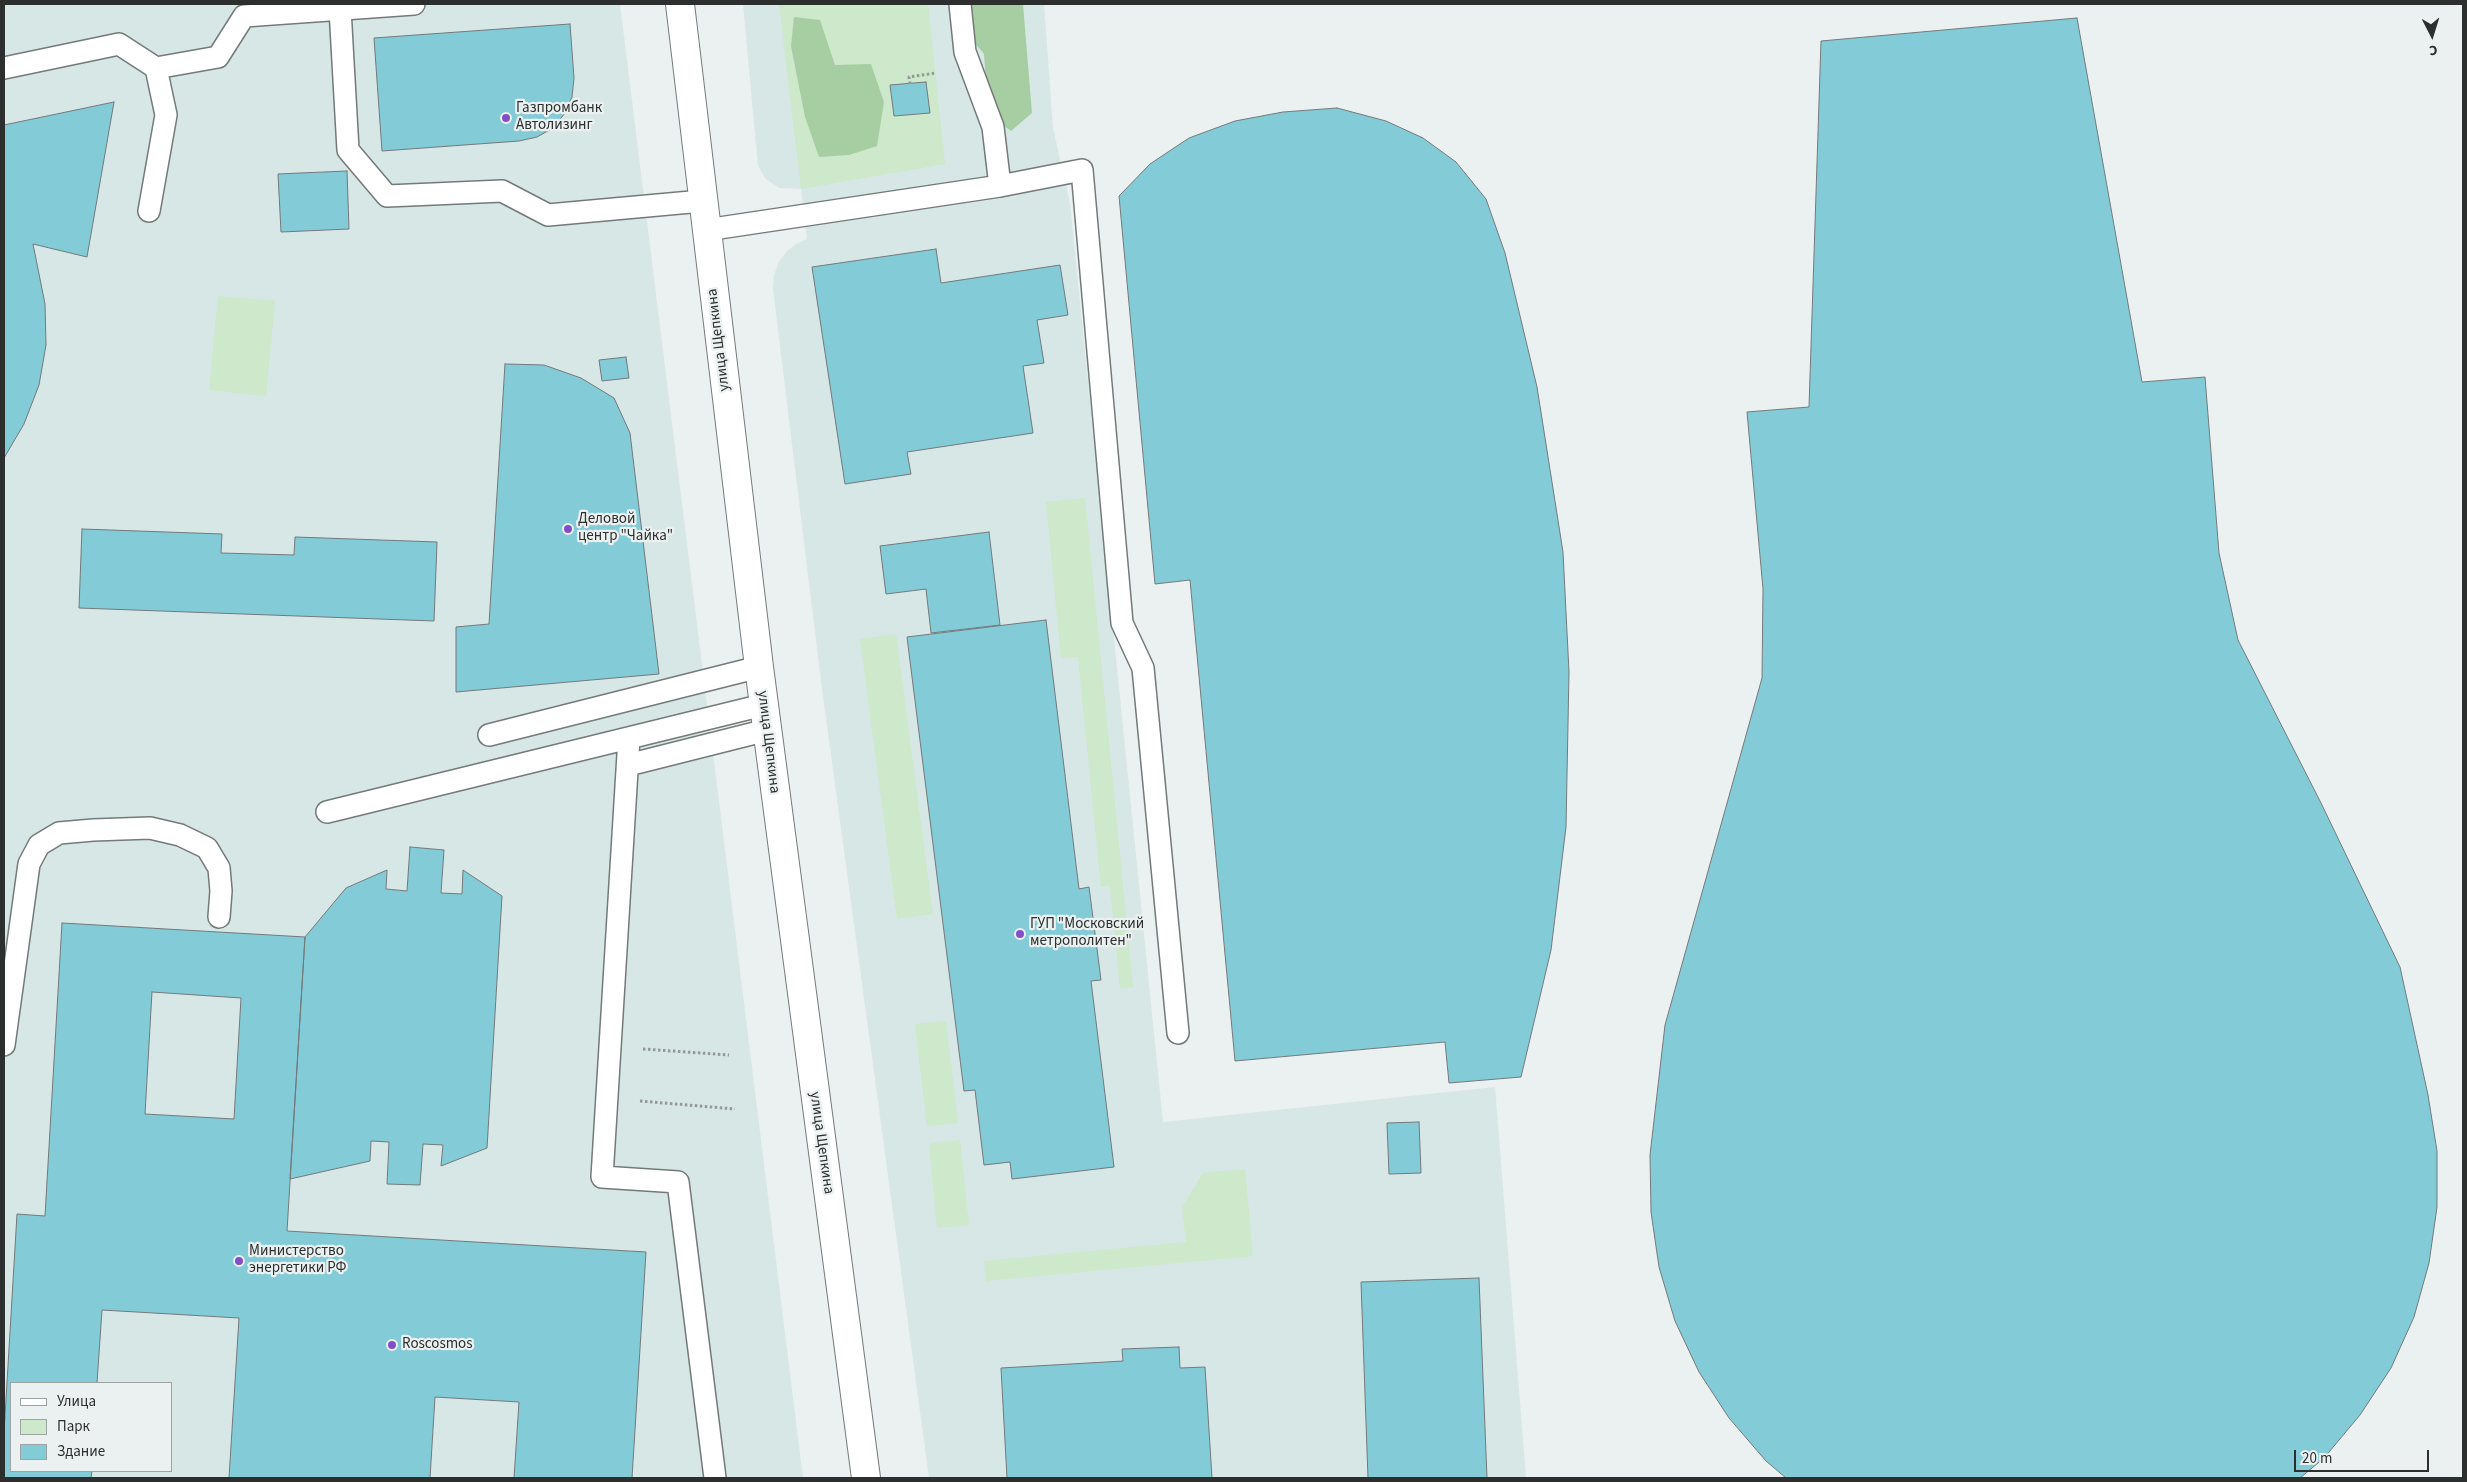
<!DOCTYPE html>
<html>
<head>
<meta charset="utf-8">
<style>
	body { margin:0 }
	#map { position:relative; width:2467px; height:1482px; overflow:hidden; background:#eaf1f0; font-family:"Source Sans 3",sans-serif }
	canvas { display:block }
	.frame { position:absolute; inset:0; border:5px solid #2d2f2f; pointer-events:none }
	.legend { position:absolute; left:10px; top:1382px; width:162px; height:90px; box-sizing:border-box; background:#eaf1f0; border:1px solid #9ea3a3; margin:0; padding:6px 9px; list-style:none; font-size:15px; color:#2d2f2f }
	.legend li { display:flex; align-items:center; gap:10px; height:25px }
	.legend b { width:25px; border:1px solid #9ea3a3 }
	.north { position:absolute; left:2407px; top:10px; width:50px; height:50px; -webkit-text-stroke:4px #eaf1f0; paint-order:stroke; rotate:175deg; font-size:14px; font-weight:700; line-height:20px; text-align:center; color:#2d2f2f }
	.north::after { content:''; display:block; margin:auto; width:18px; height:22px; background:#2d2f2f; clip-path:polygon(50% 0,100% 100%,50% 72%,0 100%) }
	.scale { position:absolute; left:2294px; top:1450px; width:135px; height:22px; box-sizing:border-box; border:2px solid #2d2f2f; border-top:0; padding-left:6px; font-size:15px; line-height:18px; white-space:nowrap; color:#2d2f2f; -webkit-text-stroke:4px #eaf1f0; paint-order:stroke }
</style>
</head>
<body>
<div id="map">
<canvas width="2467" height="1482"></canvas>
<div class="frame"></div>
<ul class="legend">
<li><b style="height:6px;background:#fff"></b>Улица</li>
<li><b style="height:14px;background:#cde8ca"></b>Парк</li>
<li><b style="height:14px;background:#84cbd8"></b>Здание</li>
</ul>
<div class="north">С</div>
<div class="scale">20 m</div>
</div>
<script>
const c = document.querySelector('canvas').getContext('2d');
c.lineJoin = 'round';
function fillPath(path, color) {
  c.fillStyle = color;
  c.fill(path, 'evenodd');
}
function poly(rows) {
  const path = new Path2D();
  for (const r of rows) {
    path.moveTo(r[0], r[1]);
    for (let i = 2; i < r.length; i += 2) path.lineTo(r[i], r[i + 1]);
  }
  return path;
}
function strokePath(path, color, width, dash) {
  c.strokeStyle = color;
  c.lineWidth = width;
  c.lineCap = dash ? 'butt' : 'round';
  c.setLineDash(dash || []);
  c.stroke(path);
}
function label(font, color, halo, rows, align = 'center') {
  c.font = font + ' "Source Sans 3",sans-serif';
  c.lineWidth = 4.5;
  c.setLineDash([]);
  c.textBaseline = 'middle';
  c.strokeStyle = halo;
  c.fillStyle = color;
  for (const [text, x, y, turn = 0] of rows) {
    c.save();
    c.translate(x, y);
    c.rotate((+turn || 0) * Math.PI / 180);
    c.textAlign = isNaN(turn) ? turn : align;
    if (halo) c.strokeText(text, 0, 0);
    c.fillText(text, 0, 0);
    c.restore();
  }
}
fillPath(poly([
	[4,4,620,4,803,1478,4,1478],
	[11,1383,171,1383,171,1471,11,1471],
	[743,4,1044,4,1053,128,1070,203,1163,1122,1495,1087,1526,1478,929,1478,821,681,773,289,774,276,778,263,787,251,796,244,807,239,801,189,779,188,765,178,758,166]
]), '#d7e7e5');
fillPath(poly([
	[779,4,928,4,945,164,801,189],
	[926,82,930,113,894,116,890,85],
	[218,296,275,301,266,396,209,390],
	[1085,498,1133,987,1120,988,1110,886,1101,887,1078,657,1061,658,1046,502],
	[896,634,933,914,897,919,860,639],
	[946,1021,958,1123,927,1126,915,1024],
	[960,1140,969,1225,937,1228,929,1144],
	[1245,1169,1253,1256,986,1281,984,1261,1186,1242,1182,1207,1203,1173]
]), '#cde8ca');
fillPath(poly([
	[954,4,1023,4,1032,113,1011,131,988,114,984,54,966,33],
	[794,17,820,20,835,65,871,64,884,102,877,146,849,155,819,157,805,117,791,46]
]), '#a7cea3');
const building = poly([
	[2077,18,2142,382,2205,377,2219,553,2238,640,2321,803,2400,967,2428,1095,2437,1151,2437,1207,2429,1263,2414,1317,2391,1368,2360,1415,2324,1458,2300,1478,1786,1478,1766,1461,1729,1418,1699,1372,1675,1321,1659,1267,1651,1212,1650,1155,1665,1025,1762,678,1763,589,1747,412,1809,407,1821,41,2077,18],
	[570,24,574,78,572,97,565,113,553,128,537,137,519,141,382,151,374,38,570,24],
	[926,82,930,113,894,116,890,85,926,82],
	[114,102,87,257,33,244,45,304,46,345,39,385,24,424,4,458,4,125,114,102],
	[1337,108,1386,121,1423,138,1456,162,1486,199,1505,253,1537,387,1563,552,1569,672,1566,827,1551,950,1521,1077,1449,1083,1445,1042,1235,1061,1190,580,1155,584,1119,196,1150,164,1189,138,1235,121,1283,112,1337,108],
	[347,171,349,229,281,232,278,174,347,171],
	[936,249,941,283,1060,265,1068,315,1037,320,1044,363,1023,366,1033,433,907,452,911,474,845,484,812,267,936,249],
	[626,357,629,378,602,381,599,360,626,357],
	[505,364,544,365,581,378,614,398,630,433,659,674,456,692,456,627,489,624,505,364],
	[82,529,222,534,221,553,294,555,295,537,437,542,434,621,79,608,82,529],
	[989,532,1000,625,931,633,926,589,886,594,880,546,989,532],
	[1046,620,1079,889,1089,887,1101,980,1091,981,1114,1167,1012,1179,1010,1162,984,1165,975,1090,964,1091,907,637,1046,620],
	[410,847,444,850,441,893,462,894,463,870,502,896,487,1148,441,1166,443,1145,423,1144,420,1185,387,1184,389,1142,371,1141,370,1161,290,1179,305,937,346,888,387,870,386,889,407,891,410,847],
	[62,923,305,937,287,1231,646,1252,632,1478,514,1478,519,1402,435,1397,430,1478,229,1478,239,1318,102,1310,97,1383,11,1383,11,1471,92,1471,91,1478,4,1478,4,1433,17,1214,45,1216,62,923],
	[152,992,241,998,234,1119,145,1114,152,992],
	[1419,1122,1421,1173,1389,1174,1387,1123,1419,1122],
	[1479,1278,1487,1478,1368,1478,1361,1282,1479,1278],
	[1179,1347,1180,1368,1205,1367,1212,1478,1007,1478,1001,1368,1123,1361,1122,1349,1179,1347]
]);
fillPath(building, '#84cbd8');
strokePath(building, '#737a7b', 1);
const service = poly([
	[960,4,965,52,993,127,1000,186],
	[340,9,348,150,387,196,502,191,548,215,702,201],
	[4,68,119,44,156,68,166,115,149,211],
	[156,68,218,57,244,16,414,4],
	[706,230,1000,186,1082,170,1122,623,1143,668,1178,1033],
	[489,735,759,667],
	[629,738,602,1177,678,1182,715,1478],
	[628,765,767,730],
	[327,812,763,705],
	[4,1045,29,864,39,845,59,833,93,830,150,828,180,835,207,848,219,868,221,891,219,917]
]);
const tertiary = poly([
	[680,4,759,667,866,1478]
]);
strokePath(service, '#747a79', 24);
strokePath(tertiary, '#747a79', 30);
strokePath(poly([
	[910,84,909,77,936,73],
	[643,1049,729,1055],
	[640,1101,735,1109]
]), '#949998', 3, [2.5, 2.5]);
strokePath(service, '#fff', 21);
strokePath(tertiary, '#fff', 28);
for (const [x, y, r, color] of [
	[506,118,5,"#834fc7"],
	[568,529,5,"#834fc7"],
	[1020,934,5,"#834fc7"],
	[239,1261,5,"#834fc7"],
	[392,1345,5,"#834fc7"]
]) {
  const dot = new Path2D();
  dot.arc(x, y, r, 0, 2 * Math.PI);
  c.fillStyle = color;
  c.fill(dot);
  strokePath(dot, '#eaf1f0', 2);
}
label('15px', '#2d2f2f', '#eaf1f0', [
	["Газпромбанк",516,109],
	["Автолизинг",516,126],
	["Деловой",578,520],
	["центр \"Чайка\"",578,537],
	["ГУП \"Московский",1030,925],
	["метрополитен\"",1030,942],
	["Министерство",249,1252],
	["энергетики РФ",249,1269],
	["Roscosmos",402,1345]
], 'left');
label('15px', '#2d2f2f', '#eaf1f0', [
	["улица Щепкина",719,340,-97],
	["улица Щепкина",768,742,83],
	["улица Щепкина",821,1143,82]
]);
</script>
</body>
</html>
